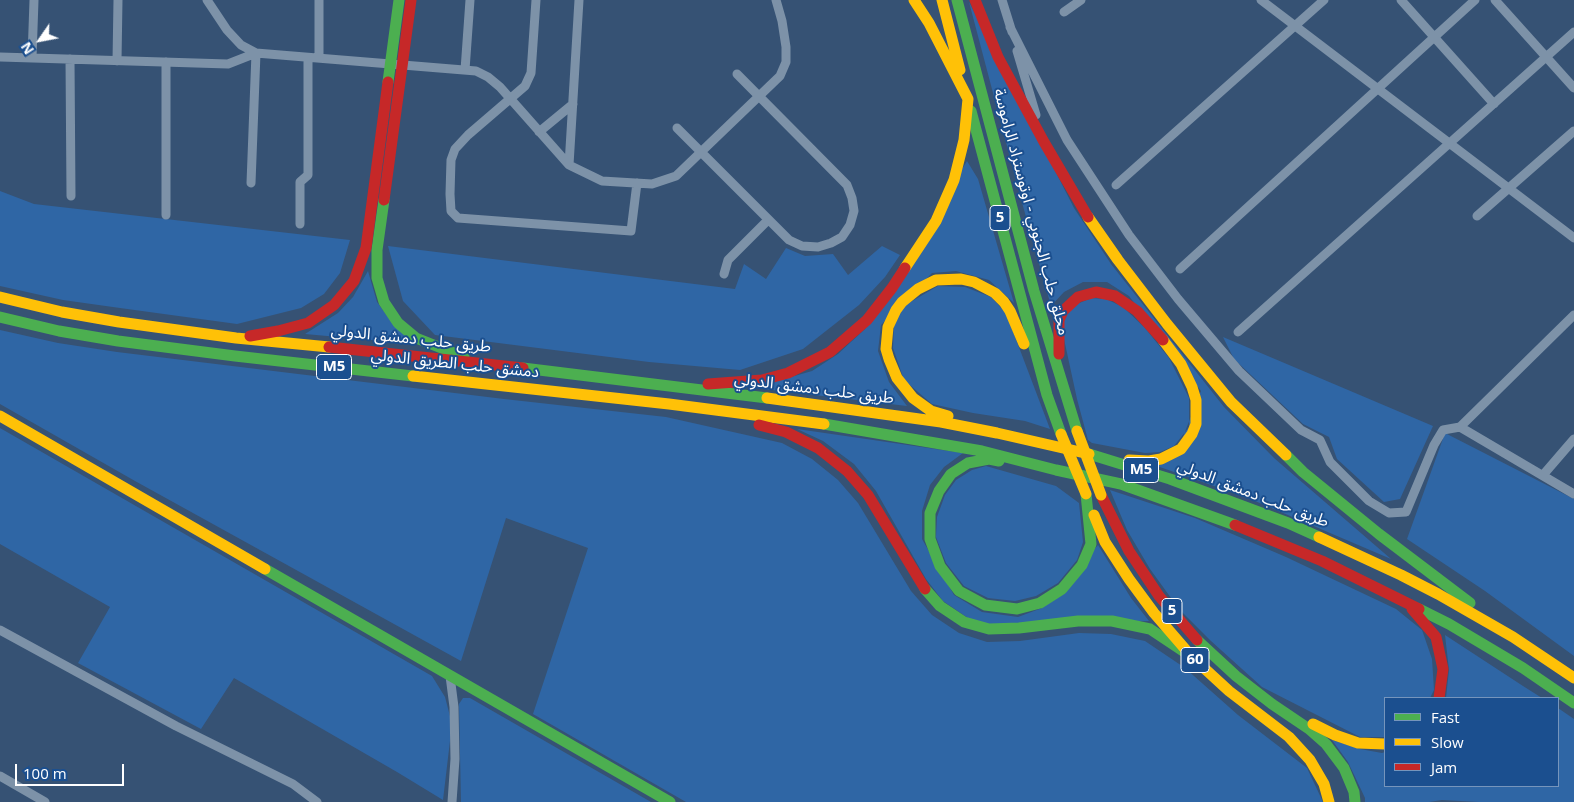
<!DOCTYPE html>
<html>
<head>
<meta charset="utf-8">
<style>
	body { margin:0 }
	#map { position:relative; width:1574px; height:802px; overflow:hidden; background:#365274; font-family:"Open Sans",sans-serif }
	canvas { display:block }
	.legend { position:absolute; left:1384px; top:697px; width:175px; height:90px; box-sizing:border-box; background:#1b4f8f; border:1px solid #7695bc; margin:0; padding:6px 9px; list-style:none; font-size:15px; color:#fff }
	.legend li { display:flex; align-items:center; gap:10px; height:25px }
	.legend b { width:25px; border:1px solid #7695bc }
	.north { position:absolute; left:15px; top:15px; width:50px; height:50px; -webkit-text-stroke:4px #1b4f8f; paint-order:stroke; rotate:237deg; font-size:14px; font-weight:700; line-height:20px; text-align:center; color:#fff }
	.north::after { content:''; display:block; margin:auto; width:18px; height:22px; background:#fff; clip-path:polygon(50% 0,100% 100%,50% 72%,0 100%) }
	.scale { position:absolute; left:15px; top:764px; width:109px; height:22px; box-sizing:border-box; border:2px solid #fff; border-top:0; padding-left:6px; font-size:15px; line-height:18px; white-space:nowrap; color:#fff; -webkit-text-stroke:4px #1b4f8f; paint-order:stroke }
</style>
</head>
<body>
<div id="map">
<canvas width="1574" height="802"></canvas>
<ul class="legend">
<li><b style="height:6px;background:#4caf50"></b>Fast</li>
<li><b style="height:6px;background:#ffc107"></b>Slow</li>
<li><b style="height:6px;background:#c62828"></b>Jam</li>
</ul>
<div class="north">N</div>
<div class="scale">100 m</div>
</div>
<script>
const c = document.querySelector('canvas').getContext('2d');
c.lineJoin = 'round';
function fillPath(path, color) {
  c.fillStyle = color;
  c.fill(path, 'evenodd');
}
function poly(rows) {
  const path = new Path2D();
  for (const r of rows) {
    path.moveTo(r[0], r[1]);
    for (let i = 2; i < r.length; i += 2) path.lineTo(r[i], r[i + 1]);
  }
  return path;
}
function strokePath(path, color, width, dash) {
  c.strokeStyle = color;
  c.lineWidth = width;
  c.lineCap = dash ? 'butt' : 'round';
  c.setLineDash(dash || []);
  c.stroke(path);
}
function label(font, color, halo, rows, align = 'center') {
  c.font = font + ' "Open Sans","Noto Sans Arabic",sans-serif';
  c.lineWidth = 4;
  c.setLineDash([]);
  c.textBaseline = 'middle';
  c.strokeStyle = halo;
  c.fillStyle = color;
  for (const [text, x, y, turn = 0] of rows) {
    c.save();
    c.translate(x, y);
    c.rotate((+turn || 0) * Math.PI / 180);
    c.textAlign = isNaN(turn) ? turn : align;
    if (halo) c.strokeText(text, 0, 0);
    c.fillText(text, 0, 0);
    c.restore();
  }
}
fillPath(poly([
	[969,2,1074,208,1111,264,1224,407,1274,458,1391,559,1248,498,1157,466,1175,457,1201,391,1129,296,1107,282,1083,282,1064,292,1051,306,1021,199],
	[967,161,978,179,1014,303,989,280,956,271,932,273,881,325,878,351,889,382,907,406,747,387,784,379,812,371,838,354,865,329],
	[0,191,34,204,350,240,340,273,324,294,301,308,237,324,120,308,63,300,0,286],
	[388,246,735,289,744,264,766,279,786,248,805,256,833,254,848,275,882,246,900,255,885,277,859,305,803,349,740,370,649,362,435,335,403,301],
	[368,271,377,302,391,321,416,344,305,334,338,313,353,297],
	[938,286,965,287,991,297,1006,313,1050,429,1025,421,973,413,932,404,904,380,893,348,894,322,902,307],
	[1091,298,1106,299,1123,307,1145,328,1169,358,1189,398,1189,427,1174,446,1160,452,1145,453,1092,443,1088,440,1077,399,1064,339,1064,318,1075,305],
	[0,330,58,343,117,352,504,399,666,417,782,443,812,459,838,480,858,503,911,591,932,615,959,633,987,642,1020,641,1079,633,1111,634,1145,641,1185,668,1238,715,1307,768,1323,802,686,802,533,714,588,548,506,518,461,661,135,481,0,404],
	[1223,337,1433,426,1400,499,1384,502,1337,459,1329,437,1303,424,1234,359],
	[0,428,432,676,445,697,452,724,443,800,397,772,234,678,201,729,78,663,110,607,0,544],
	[797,429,963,453,944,467,930,485,922,511,922,539,954,595,982,612,1018,617,1042,608,1098,545,1131,598,1149,621,989,625,968,618,943,601,926,579,876,491,854,464,823,441],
	[1445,433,1574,499,1574,656,1485,591,1407,539],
	[986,466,1056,486,1079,503,1083,542,1077,560,1058,583,1036,596,1015,601,988,598,964,586,946,563,936,537,937,517,945,495,956,480,972,470],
	[1110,490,1195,518,1286,557,1396,609,1422,630,1432,659,1434,690,1430,698,1385,698,1385,737,1360,737,1262,687,1211,641,1179,609,1150,569,1127,530],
	[1445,635,1523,686,1542,698,1446,698,1449,670],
	[463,698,470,698,651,802,461,802,459,704],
	[1558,708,1574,719,1574,802,1479,802,1442,800,1429,802,1365,802,1365,798,1348,762,1332,740,1360,749,1382,753,1385,752,1385,786,1558,786]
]), '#2f66a5');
strokePath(poly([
	[207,0,227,30,241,45,256,53,476,71,488,77,500,87,569,165,602,181,652,184,676,176,780,76,786,62,786,47,782,21,776,0],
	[536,0,531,73,525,86,468,135,455,149,451,160,450,194,451,211,458,218,631,231,637,183],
	[1002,0,1012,32],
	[1261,0,1574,238],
	[1401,0,1494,104],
	[1495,0,1574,88],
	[1064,12,1081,0],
	[1010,27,1067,140,1129,235,1178,299,1239,371,1301,430,1320,440,1330,462,1369,501,1389,513,1406,512,1434,445,1443,430,1460,427,1574,494],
	[1017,51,1036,115],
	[0,57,228,64,256,53,251,183],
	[32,58,34,0],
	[319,58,319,0],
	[70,59,71,196],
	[117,61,118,0],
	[465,70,470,0],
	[677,128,789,240,802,246,818,247,831,243,842,237,850,225,854,211,852,198,847,185,737,74],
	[539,132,573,104],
	[569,165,579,0],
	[1116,185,1324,0],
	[166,215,166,62],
	[1477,216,1574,131],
	[300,224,300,182,308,175,308,58],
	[1180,269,1475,0],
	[724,274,728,260,768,220],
	[1238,332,1574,32],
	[1460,427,1574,315],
	[1543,475,1574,439],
	[0,630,176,726,293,784,317,802],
	[450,676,454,707,455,759,452,802],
	[0,776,45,802]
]), '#7d92a8', 9);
strokePath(poly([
	[957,0,1034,291,1077,431],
	[388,82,399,0],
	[971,111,1047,395,1061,434],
	[384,200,377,250,377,278,384,302,398,323,416,338,464,357],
	[0,317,59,331,118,341,235,356,413,376],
	[523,368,767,398],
	[824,424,982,451,1056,470,1121,484,1235,525],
	[1089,454,1170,479,1288,523,1319,537],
	[1286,455,1303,472,1379,534,1470,603],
	[999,461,989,459,968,463,951,474,939,491,930,513,930,539,940,566,959,591,985,605,1017,609,1040,603,1062,589,1082,565,1091,544,1086,494],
	[265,569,670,802],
	[925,589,940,606,964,622,989,629,1019,628,1078,621,1112,621,1150,629,1192,657],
	[1419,609,1449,624,1523,668,1574,703],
	[1197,640,1236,676,1272,704,1309,729,1326,744,1344,768,1354,792,1355,802]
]), '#4caf50', 11);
strokePath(poly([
	[942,0,960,70],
	[1088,217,1118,260,1167,324,1231,402,1286,455],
	[905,268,936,221,954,180,964,140,968,99,929,23,914,0],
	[0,297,62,312,119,322,236,338,329,347],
	[413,376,669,404,824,424],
	[767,398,941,422,997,433,1089,454],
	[0,416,265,569],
	[948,416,931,411,913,398,897,378,889,359,886,349,888,327,896,310,902,302,918,289,936,280,961,279,974,282,995,293,1004,302,1010,311,1024,344],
	[1129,460,1149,461,1161,459,1181,449,1192,434,1196,424,1196,400,1192,387,1181,364,1163,340],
	[1094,515,1105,542,1129,579,1154,613,1192,657,1229,691,1289,737,1310,760,1324,784,1329,802],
	[1319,537,1401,575,1438,594,1513,637,1574,678],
	[1313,724,1335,735,1358,743,1385,744]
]), '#ffc107', 11);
strokePath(poly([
	[975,0,998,57,1044,142,1088,217],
	[384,200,411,0],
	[250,336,278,331,308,323,334,305,354,281,366,248,388,82],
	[329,347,523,368],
	[1059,354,1059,320,1063,311,1078,297,1096,292,1115,296,1137,311,1163,340],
	[708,384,762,380,788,373,830,352,867,320,892,288,905,268],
	[759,425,786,432,818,448,847,471,868,495,925,589],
	[1101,495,1129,551,1159,596,1197,640],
	[1235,525,1322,561,1419,609],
	[1412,609,1436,637,1443,669,1439,698]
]), '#c62828', 11);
strokePath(poly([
	[1077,431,1101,495],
	[1061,434,1086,494]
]), '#ffc107', 11);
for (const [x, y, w] of [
	[1000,218,20],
	[334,367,35],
	[1141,470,35],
	[1172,611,20],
	[1195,660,28]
]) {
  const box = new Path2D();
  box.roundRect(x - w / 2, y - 12.5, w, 25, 4);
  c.fillStyle = '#1b4f8f';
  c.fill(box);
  strokePath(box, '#fff', 1);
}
label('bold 15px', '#fff', null, [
	["5",1000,218],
	["M5",334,367],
	["M5",1141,470],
	["5",1172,611],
	["60",1195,660]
]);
label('16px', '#fff', '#1b4f8f', [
	["محلق حلب الجنوبي - اوتوستراد الراموسة",1031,212,75],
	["طريق حلب دمشق الدولي",411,339,6],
	["دمشق حلب الطريق الدولي",455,364,6],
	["طريق حلب دمشق الدولي",814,389,7],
	["طريق حلب دمشق الدولي",1253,494,21]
]);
</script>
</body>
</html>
